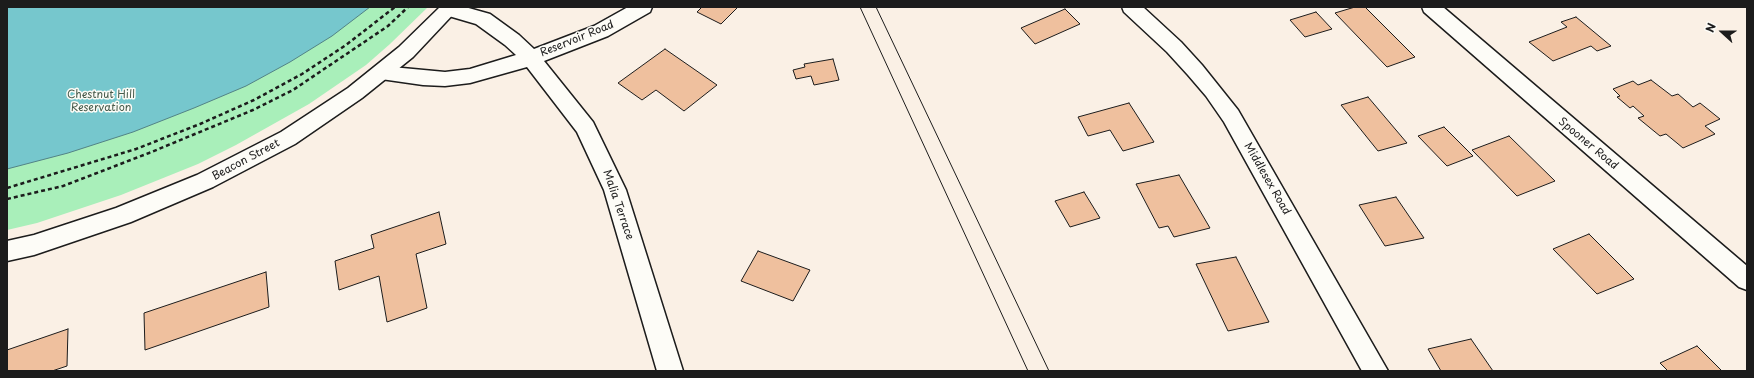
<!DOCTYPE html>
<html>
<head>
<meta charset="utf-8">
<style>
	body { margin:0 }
	#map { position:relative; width:1754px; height:378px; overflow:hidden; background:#faf0e5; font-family:"Playpen Sans",sans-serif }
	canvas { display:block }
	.frame { position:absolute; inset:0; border:8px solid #1c1c1c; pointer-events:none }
	.north { position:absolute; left:1702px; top:12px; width:40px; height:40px; -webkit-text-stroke:3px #fdfcf7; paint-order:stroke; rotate:291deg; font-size:11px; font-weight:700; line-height:16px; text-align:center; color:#1c1c1c }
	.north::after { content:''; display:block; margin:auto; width:14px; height:18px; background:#1c1c1c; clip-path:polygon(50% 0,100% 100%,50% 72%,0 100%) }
</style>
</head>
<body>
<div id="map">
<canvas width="1754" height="378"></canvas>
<div class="frame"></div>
<div class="north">N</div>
</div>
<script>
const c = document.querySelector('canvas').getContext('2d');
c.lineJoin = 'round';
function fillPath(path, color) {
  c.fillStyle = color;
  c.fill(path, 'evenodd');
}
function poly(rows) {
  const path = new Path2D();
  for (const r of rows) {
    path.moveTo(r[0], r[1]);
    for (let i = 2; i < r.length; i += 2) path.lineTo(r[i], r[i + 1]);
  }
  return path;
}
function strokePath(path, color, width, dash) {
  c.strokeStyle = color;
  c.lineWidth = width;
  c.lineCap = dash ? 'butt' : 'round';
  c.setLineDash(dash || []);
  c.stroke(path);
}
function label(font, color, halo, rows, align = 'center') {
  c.font = font + ' "Playpen Sans",sans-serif';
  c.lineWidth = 3;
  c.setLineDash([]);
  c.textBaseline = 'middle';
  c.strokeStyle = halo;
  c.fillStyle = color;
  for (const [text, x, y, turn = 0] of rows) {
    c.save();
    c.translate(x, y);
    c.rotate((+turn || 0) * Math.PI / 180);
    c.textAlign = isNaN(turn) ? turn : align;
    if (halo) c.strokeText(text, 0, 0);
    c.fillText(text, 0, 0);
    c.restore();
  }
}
fillPath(poly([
	[7,7,428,7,390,44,366,65,309,104,236,145,198,164,121,195,37,223,7,230]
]), '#a9efba');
const water = poly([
	[7,7,370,7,332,36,290,62,246,86,194,108,133,132,68,153,7,169,7,7]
]);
fillPath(water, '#76c7cd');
strokePath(water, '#528386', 1);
const building = poly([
	[702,7,738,7,721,24,697,12,702,7],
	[1355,7,1365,7,1415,57,1387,67,1335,13,1355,7],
	[1065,9,1080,24,1035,44,1021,28,1065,9],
	[1316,12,1332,29,1305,37,1290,20,1316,12],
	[1576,17,1611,46,1597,51,1591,46,1553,61,1529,42,1567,27,1561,22,1576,17],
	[665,49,717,85,684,111,656,90,642,100,618,83,665,49],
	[833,59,839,80,814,85,811,76,796,79,793,70,805,67,804,64,833,59],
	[1651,80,1672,96,1678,94,1693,107,1700,103,1720,119,1705,126,1715,134,1683,148,1666,134,1660,136,1638,118,1644,116,1633,106,1630,108,1617,97,1620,96,1613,89,1633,81,1638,85,1651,80],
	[1368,97,1407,143,1378,151,1341,105,1368,97],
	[1129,103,1154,142,1123,151,1110,130,1088,136,1078,117,1129,103],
	[1444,127,1473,156,1447,166,1418,136,1444,127],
	[1509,136,1555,181,1517,196,1472,150,1509,136],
	[1179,175,1210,228,1174,237,1168,226,1159,228,1136,184,1179,175],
	[1084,192,1100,218,1070,227,1055,201,1084,192],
	[1396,197,1424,238,1385,246,1359,205,1396,197],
	[439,212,446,244,416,254,427,308,387,322,379,276,339,290,335,261,374,248,371,235,439,212],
	[1589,234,1634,279,1597,294,1553,249,1589,234],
	[758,251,810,270,793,301,741,281,758,251],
	[1236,257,1269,322,1228,331,1196,264,1236,257],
	[266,272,269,307,145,350,144,313,266,272],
	[68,329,67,366,52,371,7,371,7,350,68,329],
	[1471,339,1493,371,1441,371,1428,349,1471,339],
	[1697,346,1722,371,1668,371,1660,363,1697,346]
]);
fillPath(building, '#efc09e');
strokePath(building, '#1c1c1c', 1);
const minor = poly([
	[441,7,465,7,490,14,519,35,534,49,594,26,628,7,652,7,650,12,608,36,544,61,593,122,626,190,683,371,657,371,604,190,577,132,527,67,470,83,445,86,423,85,374,78,371,73,374,68,381,66,445,72,470,69,516,55,505,45,476,24,442,14,440,9,441,7],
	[1422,7,1443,7,1747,266,1747,290,1739,287,1424,12,1422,7]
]);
const tertiary = poly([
	[1122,7,1143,7,1181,42,1202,65,1238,110,1388,371,1362,371,1224,122,1206,96,1188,75,1167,52,1124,12,1122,7]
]);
const primary = poly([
	[440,7,460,7,413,57,362,98,295,144,213,187,131,222,34,255,7,261,7,241,34,235,116,208,197,175,281,132,348,88,399,47,440,7]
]);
strokePath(minor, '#1c1c1c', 3);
strokePath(tertiary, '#1c1c1c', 3);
strokePath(primary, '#1c1c1c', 3);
strokePath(poly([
	[7,188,136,149,200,124,254,100,302,74,346,45,395,7],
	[7,199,63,186,149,153,253,110,293,90,388,26,408,7]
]), '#1c1c1c', 2.5, [4, 3]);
fillPath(minor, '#fdfcf7');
fillPath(tertiary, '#fdfcf7');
fillPath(primary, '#fdfcf7');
strokePath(poly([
	[860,7,1028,371],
	[876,7,1049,371]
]), '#1c1c1c', 1);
label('11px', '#1c1c1c', '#fdfcf7', [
	["Reservoir Road",577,39,-22],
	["Spooner Road",1588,144,40],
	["Beacon Street",246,160,-28],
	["Middlesex Road",1267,179,60],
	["Malia Terrace",618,205,71]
]);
label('11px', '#465b4b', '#fdfcf7', [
	["Chestnut Hill",101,95],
	["Reservation",101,108]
]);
</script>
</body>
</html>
